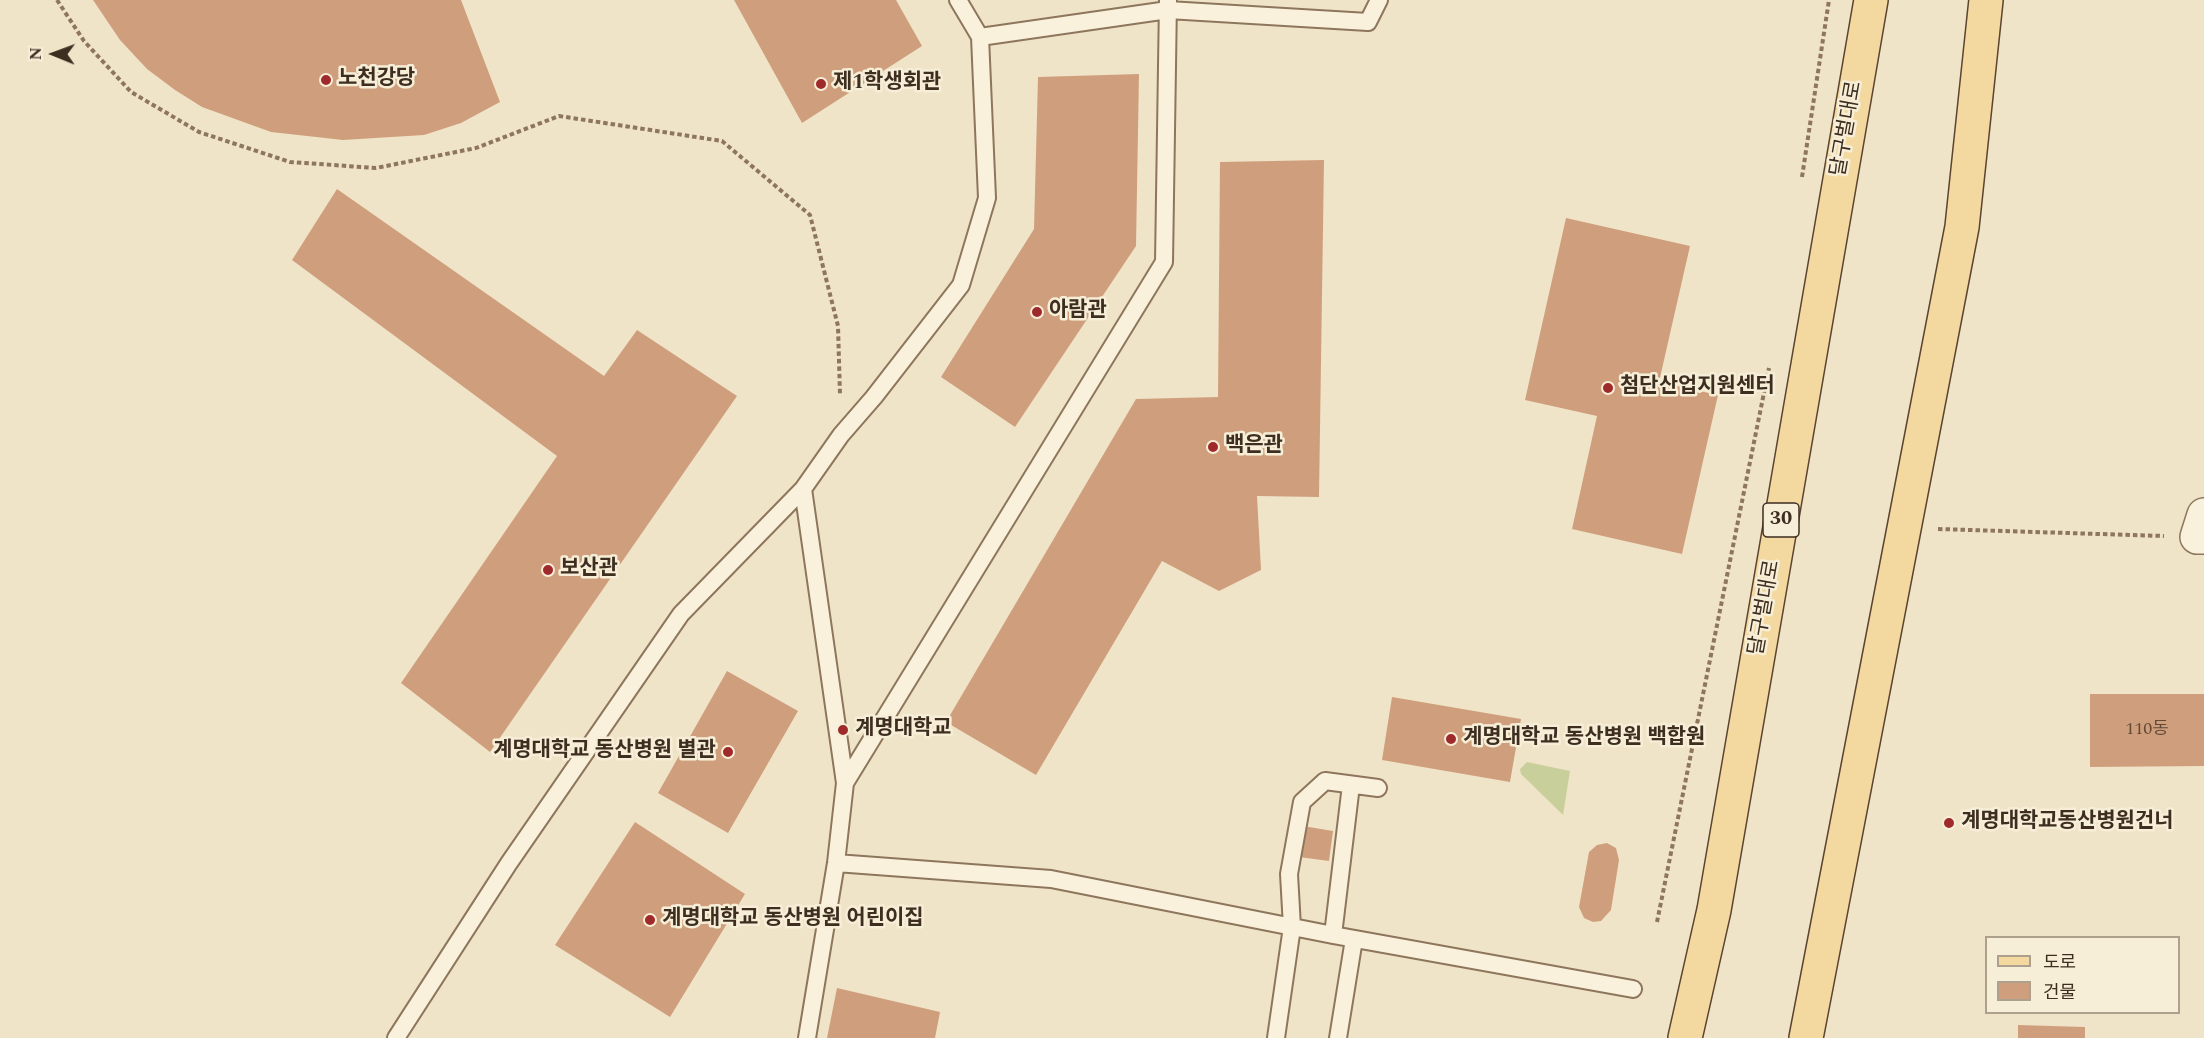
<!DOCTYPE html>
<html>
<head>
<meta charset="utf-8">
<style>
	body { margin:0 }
	#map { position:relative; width:2204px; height:1038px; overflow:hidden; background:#f0e4c8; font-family:Spectral,"Noto Sans KR",serif }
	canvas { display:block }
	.legend { position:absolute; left:1985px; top:936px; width:195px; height:78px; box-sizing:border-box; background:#f7eed8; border:2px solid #ada18e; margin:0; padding:8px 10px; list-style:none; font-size:18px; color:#3d2e20 }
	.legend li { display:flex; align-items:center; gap:12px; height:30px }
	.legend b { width:30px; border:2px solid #ada18e }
	.north { position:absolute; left:24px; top:24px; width:60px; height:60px; -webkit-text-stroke:4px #f7eed8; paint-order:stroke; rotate:271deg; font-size:16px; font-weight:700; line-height:24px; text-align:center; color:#3d2e20 }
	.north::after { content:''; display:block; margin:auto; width:21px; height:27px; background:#3d2e20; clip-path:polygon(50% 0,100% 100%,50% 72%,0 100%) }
</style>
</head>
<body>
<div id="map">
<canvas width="2204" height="1038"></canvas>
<ul class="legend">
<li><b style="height:8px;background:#f3d9a0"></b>도로</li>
<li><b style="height:16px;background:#cf9f7d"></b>건물</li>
</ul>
<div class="north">N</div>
</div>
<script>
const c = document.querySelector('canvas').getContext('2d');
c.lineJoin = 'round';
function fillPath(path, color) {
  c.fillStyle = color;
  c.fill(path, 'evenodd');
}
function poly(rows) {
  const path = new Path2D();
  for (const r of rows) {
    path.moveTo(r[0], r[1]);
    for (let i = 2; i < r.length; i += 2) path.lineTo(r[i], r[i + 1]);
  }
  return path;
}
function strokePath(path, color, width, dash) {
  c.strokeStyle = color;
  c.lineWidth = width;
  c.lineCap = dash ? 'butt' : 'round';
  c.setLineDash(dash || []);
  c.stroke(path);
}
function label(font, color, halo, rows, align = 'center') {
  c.font = font + ' Spectral,"Noto Sans KR",serif';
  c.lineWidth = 5;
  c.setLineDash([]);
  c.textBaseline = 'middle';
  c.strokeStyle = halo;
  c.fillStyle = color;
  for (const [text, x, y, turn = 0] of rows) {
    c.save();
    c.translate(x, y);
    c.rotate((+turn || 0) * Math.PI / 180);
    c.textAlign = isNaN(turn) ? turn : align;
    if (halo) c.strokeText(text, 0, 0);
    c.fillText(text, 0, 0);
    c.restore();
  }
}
fillPath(poly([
	[1527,762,1570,771,1563,815,1521,774,1520,769]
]), '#c9cf9b');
fillPath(poly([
	[93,0,461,0,500,102,461,123,424,135,343,140,271,132,202,107,175,90,147,69,120,40],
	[734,0,896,0,922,46,802,123],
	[1139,74,1136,246,1015,427,941,377,1034,229,1038,77],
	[1324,160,1319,497,1257,496,1261,570,1219,591,1162,561,1036,775,946,722,1136,399,1218,397,1220,162],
	[337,189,604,376,637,330,737,396,490,752,401,683,557,456,292,260],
	[1566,218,1690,246,1659,382,1718,395,1682,554,1572,529,1597,416,1525,400],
	[727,671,798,711,728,833,658,793],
	[2090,694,2204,694,2204,766,2090,767],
	[1392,697,1521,719,1510,782,1382,760],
	[635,822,745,894,670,1017,555,945],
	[1303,826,1333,831,1329,861,1299,857],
	[1607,843,1616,848,1619,860,1611,910,1601,921,1593,922,1584,918,1579,907,1589,852,1597,845],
	[837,988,940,1012,935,1038,827,1038],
	[2018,1025,2085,1027,2085,1038,2018,1038]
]), '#cf9f7d');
const lane = poly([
	[958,0,980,37],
	[803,489,845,783,836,863,807,1038],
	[845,783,1164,262,1168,1],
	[836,863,1051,879,1333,935,1633,989],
	[1333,935,1351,785],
	[396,1038,509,863,681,614,803,489,841,435,874,397,961,285,987,198,980,37,1168,10,1368,22,1379,0],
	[1276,1038,1292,927,1289,874,1302,802,1325,781,1378,788],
	[1338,1038,1354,939]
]);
const street = poly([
	[2204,515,2197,537,2204,537]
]);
const primary = poly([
	[1685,1038,1714,910,1871,0],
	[1806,1038,1962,227,1986,0]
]);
strokePath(lane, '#8d765c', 20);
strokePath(street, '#8d765c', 36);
strokePath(primary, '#5b4430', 36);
strokePath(poly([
	[57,0,84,41,131,92,199,132,290,162,376,168,476,148,559,116,722,141,810,215,838,326,840,395],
	[1802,177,1829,0],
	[1938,529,2164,536],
	[1657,922,1769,368]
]), '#8d765c', 4, [4.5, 3]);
strokePath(lane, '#faf1dc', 16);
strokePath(street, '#faf1dc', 33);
strokePath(primary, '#f3d9a0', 33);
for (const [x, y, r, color] of [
	[326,80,6,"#9e2a2b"],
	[821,84,6,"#9e2a2b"],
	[1037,312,6,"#9e2a2b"],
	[1608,388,6,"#9e2a2b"],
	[1213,447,6,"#9e2a2b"],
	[548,570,6,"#9e2a2b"],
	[843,730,6,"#9e2a2b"],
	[1451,739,6,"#9e2a2b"],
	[728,752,6,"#9e2a2b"],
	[1949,823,6,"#9e2a2b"],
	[650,920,6,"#9e2a2b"]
]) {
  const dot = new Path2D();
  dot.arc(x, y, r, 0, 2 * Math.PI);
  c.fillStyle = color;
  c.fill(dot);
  strokePath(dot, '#f7eed8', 2);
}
label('18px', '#624a37', null, [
	["110동",2147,730]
]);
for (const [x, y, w] of [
	[1781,520,36]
]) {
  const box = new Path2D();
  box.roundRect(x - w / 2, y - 17, w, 34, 4.5);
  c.fillStyle = '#f7eed8';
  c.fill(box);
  strokePath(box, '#3d2e20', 1.5);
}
label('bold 20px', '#3d2e20', null, [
	["30",1781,520]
]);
label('bold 21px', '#3d2e20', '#f7eed8', [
	["노천강당",338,80],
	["제1학생회관",833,84],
	["아람관",1049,312],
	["첨단산업지원센터",1620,388],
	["백은관",1225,447],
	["보산관",560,570],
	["계명대학교",855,730],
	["계명대학교 동산병원 백합원",1463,739],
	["계명대학교 동산병원 별관",716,752,"right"],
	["계명대학교동산병원건너",1961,823],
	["계명대학교 동산병원 어린이집",662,920]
], 'left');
label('21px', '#3d2e20', '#f7eed8', [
	["달구벌대로",1848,129,-80],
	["달구벌대로",1766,608,-80]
]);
</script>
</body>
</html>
